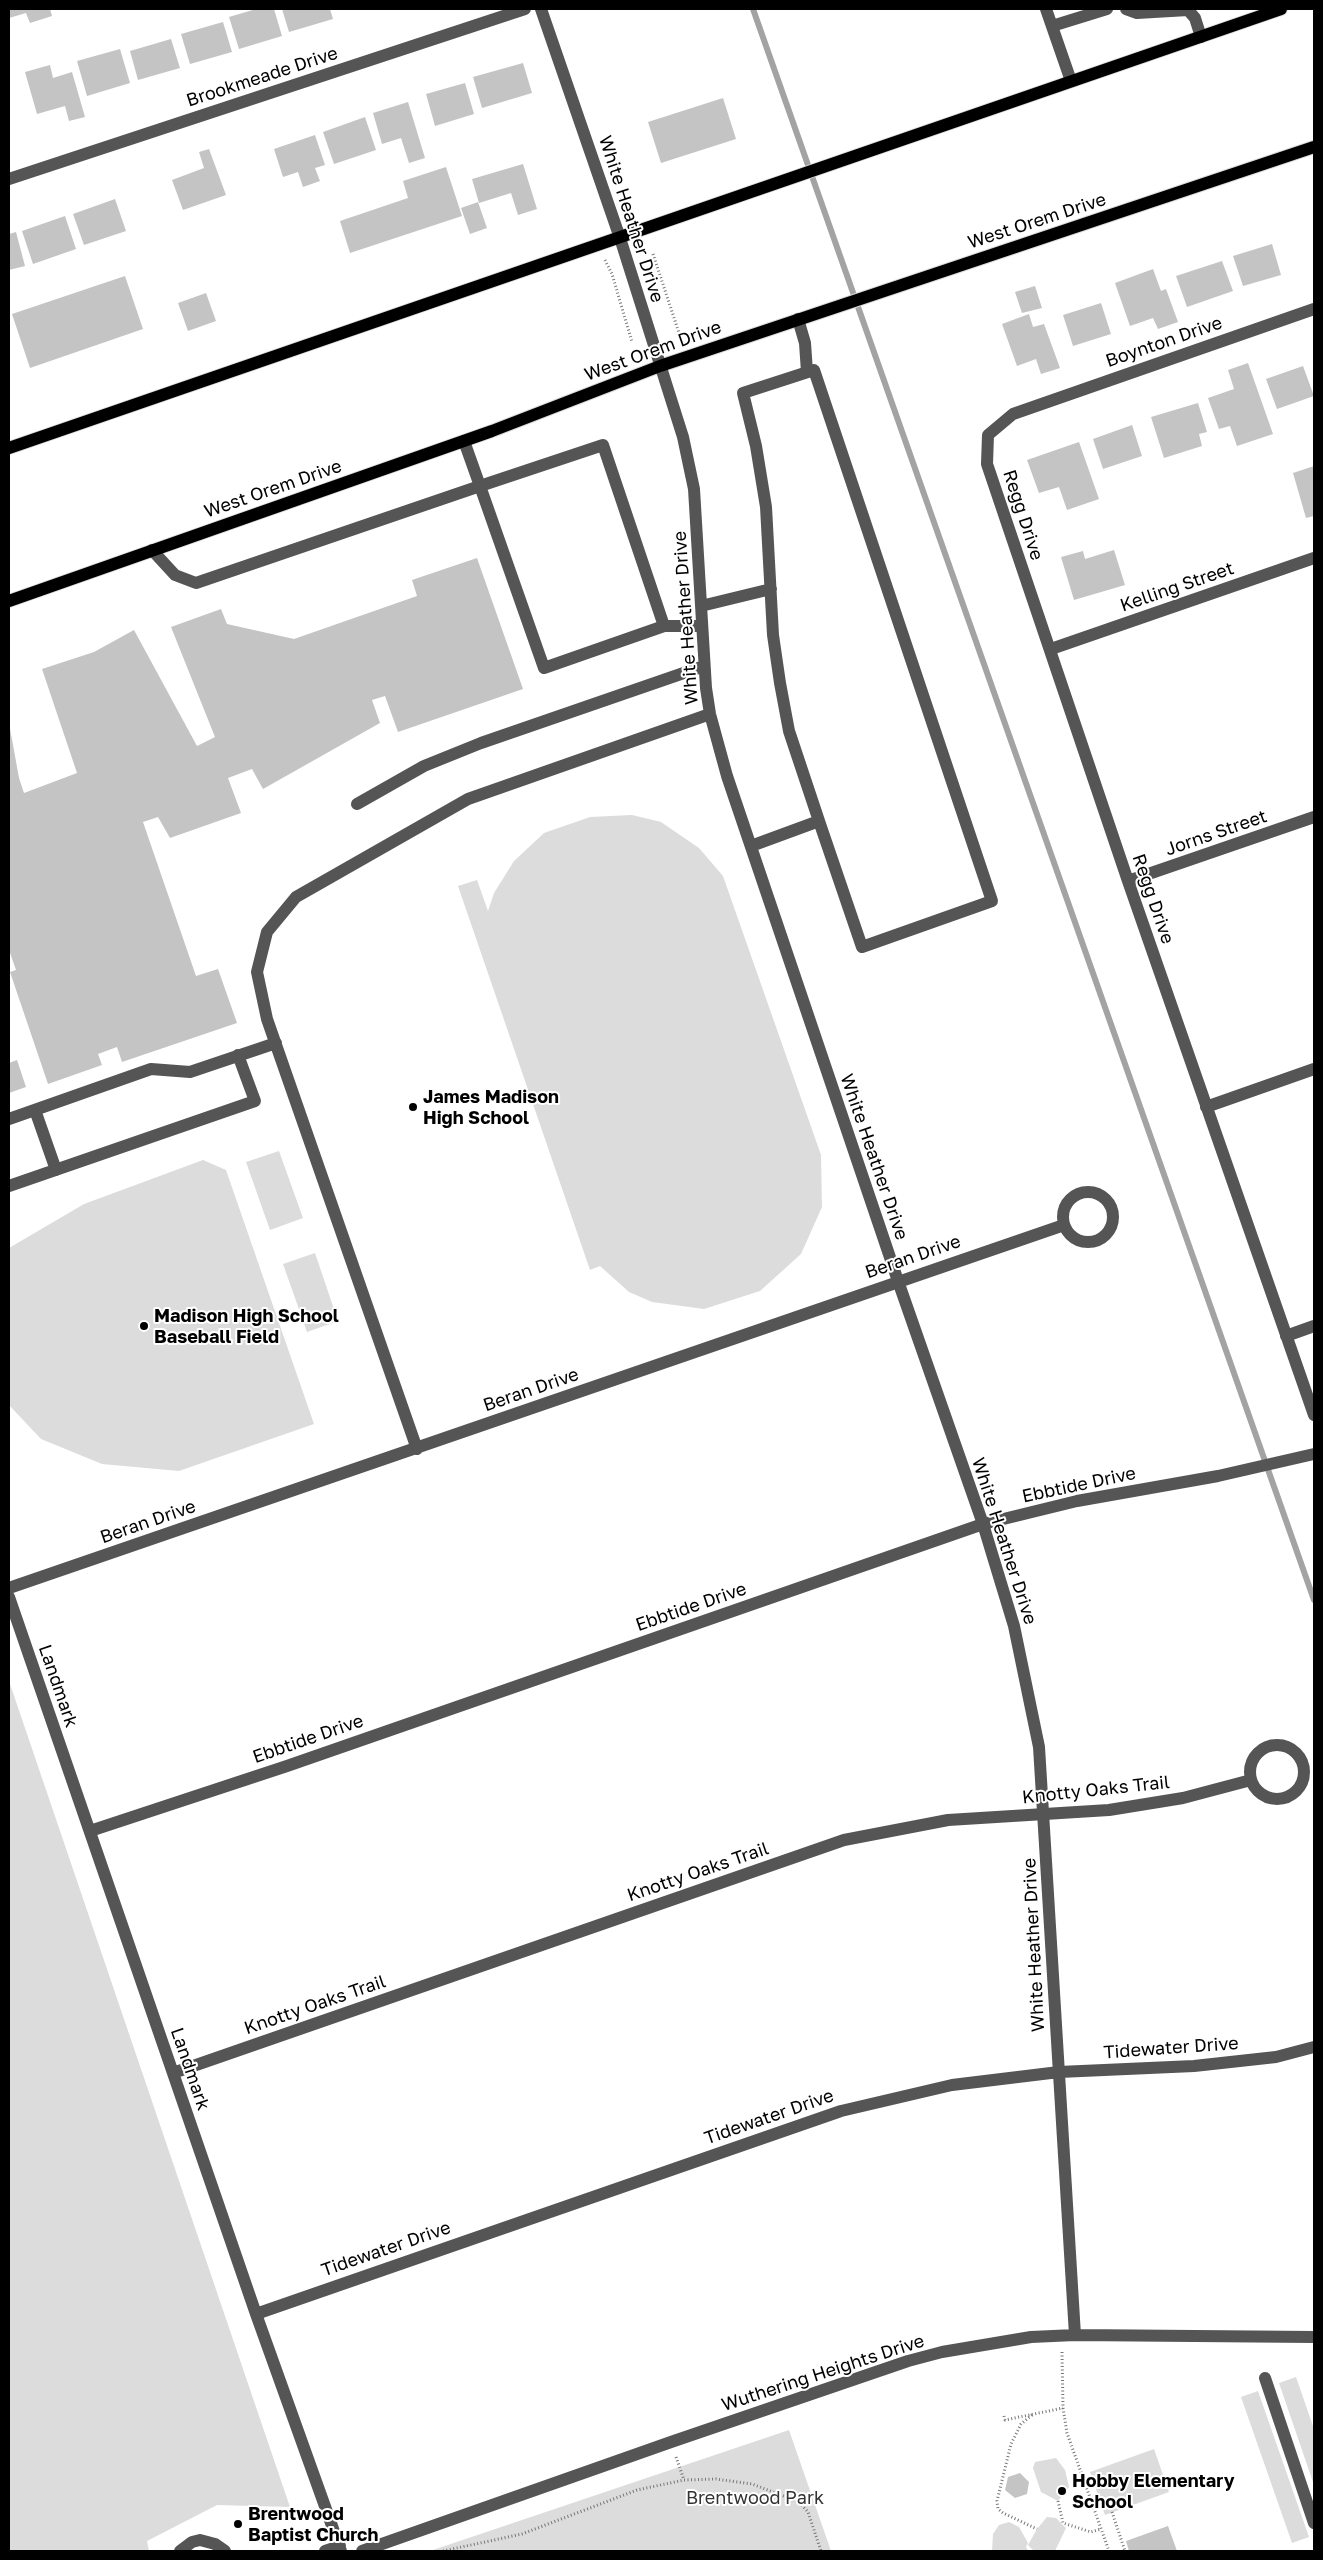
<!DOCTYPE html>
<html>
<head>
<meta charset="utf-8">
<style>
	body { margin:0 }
	#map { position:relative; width:1323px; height:2560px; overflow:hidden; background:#fff; font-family:"Golos Text",sans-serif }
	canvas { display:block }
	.frame { position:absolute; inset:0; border:10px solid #000; pointer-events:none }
</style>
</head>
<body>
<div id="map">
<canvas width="1323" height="2560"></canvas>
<div class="frame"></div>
</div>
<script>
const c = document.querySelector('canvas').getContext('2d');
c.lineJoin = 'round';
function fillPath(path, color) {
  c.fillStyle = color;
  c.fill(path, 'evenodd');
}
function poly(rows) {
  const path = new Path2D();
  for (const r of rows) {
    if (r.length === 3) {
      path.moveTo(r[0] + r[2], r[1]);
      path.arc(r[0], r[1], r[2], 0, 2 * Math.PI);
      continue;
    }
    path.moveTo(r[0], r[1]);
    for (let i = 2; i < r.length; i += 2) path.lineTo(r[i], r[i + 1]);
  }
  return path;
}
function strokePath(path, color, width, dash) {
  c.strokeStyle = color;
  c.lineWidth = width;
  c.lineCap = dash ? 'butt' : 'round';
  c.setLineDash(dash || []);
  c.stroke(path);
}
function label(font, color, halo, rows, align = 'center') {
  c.font = font + ' "Golos Text",sans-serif';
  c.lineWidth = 4;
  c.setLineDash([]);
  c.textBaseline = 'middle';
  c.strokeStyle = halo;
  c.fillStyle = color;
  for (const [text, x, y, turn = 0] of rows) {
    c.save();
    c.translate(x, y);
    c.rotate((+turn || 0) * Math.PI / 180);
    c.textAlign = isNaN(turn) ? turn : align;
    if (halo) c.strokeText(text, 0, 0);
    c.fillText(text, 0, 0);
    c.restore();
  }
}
fillPath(poly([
	[632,815,661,822,699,848,723,876,821,1155,822,1207,801,1254,760,1291,704,1309,652,1302,629,1292,600,1266,590,1270,458,886,477,880,488,911,494,893,514,861,544,833,590,817],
	[279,1151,303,1218,270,1230,246,1162],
	[203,1160,226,1170,314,1424,179,1471,102,1464,41,1439,9,1405,9,1248,84,1204],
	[315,1253,338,1321,307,1332,283,1264],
	[9,1681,290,2507,217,2505,147,2541,149,2551,9,2551],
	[1296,2377,1314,2429,1314,2485,1279,2383],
	[1258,2391,1309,2537,1292,2543,1241,2397],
	[789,2430,831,2551,430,2551],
	[1154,2449,1169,2492,1105,2515,1090,2472],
	[1056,2458,1065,2470,1069,2487,1058,2501,1041,2492,1033,2468,1035,2462],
	[1047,2517,1056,2518,1066,2528,1055,2551,1034,2551,1028,2545,1037,2529],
	[1009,2522,1019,2527,1028,2543,1026,2547,1028,2551,992,2551,993,2534,999,2525]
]), '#dcdcdc');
strokePath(poly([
	[753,9,1314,1600]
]), '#a3a3a3', 6);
fillPath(poly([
	[9,9,50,9,52,16,30,23,26,13,9,18],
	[256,9,274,9,282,36,239,49,229,17],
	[282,9,330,9,333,19,289,32],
	[223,22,232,52,190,64,181,34],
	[171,39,180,68,138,80,130,51],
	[120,49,130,83,87,96,77,61],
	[523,63,532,93,482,108,473,77],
	[50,65,53,78,72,72,85,117,69,121,65,106,37,114,25,72],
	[465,83,474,114,435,126,426,94],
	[723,98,736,139,661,163,648,122],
	[408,102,425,158,409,163,401,138,382,144,373,113],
	[365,117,376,150,334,164,323,132],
	[315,135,325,165,315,168,320,181,303,187,298,172,283,177,274,149],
	[209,149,226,195,183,210,172,180,204,168,199,152],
	[523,164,537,209,518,215,511,193,479,203,472,179],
	[446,167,462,216,350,253,340,221,408,198,403,181],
	[115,199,126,231,84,245,73,214],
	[478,202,487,228,470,234,461,208],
	[65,216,76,249,33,264,22,231],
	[16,232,25,266,9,270,9,234],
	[1272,244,1281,275,1243,286,1233,256],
	[1222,261,1233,291,1187,307,1176,276],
	[1153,269,1161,291,1166,289,1178,322,1158,329,1153,318,1130,326,1115,283],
	[125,276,143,329,30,368,12,314],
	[1035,286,1042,308,1022,313,1015,292],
	[206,293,216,321,188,331,178,303],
	[1101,303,1111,334,1073,346,1063,315],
	[1029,314,1033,327,1044,324,1060,368,1041,374,1036,359,1017,366,1002,324],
	[1248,363,1273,434,1237,446,1230,426,1219,429,1208,398,1234,389,1228,370],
	[1303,366,1314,396,1277,409,1266,379],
	[1198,403,1207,432,1199,434,1202,446,1164,458,1151,417],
	[1132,425,1142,456,1103,469,1093,439],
	[1079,442,1099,499,1067,510,1059,487,1039,493,1027,460],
	[1314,466,1314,516,1306,518,1293,473],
	[1114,550,1125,585,1074,600,1061,557,1083,551,1085,559],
	[477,558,523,689,398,732,385,696,372,700,380,723,263,789,252,769,228,778,241,813,170,838,158,817,143,822,196,976,218,969,237,1023,122,1062,117,1047,98,1054,102,1065,48,1084,10,972,16,970,9,950,9,723,19,778,24,793,77,773,42,669,94,652,134,630,197,746,215,737,171,627,221,609,227,624,294,639,417,596,412,580],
	[17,1060,26,1087,9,1093,9,1063],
	[1020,2473,1029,2482,1027,2494,1015,2498,1005,2490,1008,2477],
	[1168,2526,1177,2551,1129,2551,1126,2541]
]), '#c4c4c4');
const major = poly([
	[9,448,1281,9],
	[9,601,492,431,660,366,1314,147]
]);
strokePath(major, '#dbdbdb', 14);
strokePath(poly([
	[653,254,680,336],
	[605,260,612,274,632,342],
	[1062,2352,1063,2408,1067,2433,1109,2551],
	[1032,2415,1021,2424,1011,2444,997,2501,998,2509,1003,2513,1037,2529],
	[1004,2416,1005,2420,1063,2408],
	[676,2457,684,2480],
	[1058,2501,1063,2523,1091,2532,1101,2529],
	[1112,2512,1125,2551],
	[443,2551,522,2534,637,2490,684,2480,716,2479,752,2484,799,2502,808,2512,821,2551]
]), '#777', 3, [1, 2.5]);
strokePath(poly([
	[541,9,620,238,683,437,694,489,706,688,710,714,727,776,898,1281,983,1524,1014,1626,1039,1747,1075,2335],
	[1046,9,1071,81],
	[1126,9,1137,13,1188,10,1195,18,1201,37],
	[1052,26,1107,9],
	[9,179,525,9],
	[1314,309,1013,414,988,435,987,464,1128,881,1314,1415],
	[798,319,805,343,807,372],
	[603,445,664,626,544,668,480,486,603,445],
	[152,550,175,575,196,583,480,486,464,441],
	[701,606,771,589],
	[664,626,701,626],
	[1051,649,1314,558],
	[357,804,424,766,481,743,704,666],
	[751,846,819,821,862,947,992,901,814,370,743,393,756,446,766,507,773,635,780,683,789,731,819,821],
	[1128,881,1314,817],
	[1206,1107,1314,1069],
	[35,1110,56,1170],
	[9,1119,151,1069,190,1072,276,1043],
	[9,1186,255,1101,238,1055],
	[1088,1217,25],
	[1286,1336,1314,1326],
	[417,1449,267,1019,257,972,267,932,296,897,468,799,710,714],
	[9,1588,1064,1225],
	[9,1597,256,2314,341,2551],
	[1277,1772,27],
	[90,1831,287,1766,983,1524,1077,1501,1218,1476,1314,1454],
	[173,2073,844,1840,948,1820,1109,1810,1183,1798,1251,1780],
	[256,2314,841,2111,952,2085,1059,2072,1194,2066,1276,2057,1314,2047],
	[1265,2378,1314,2523],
	[180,2551,192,2542,200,2540,215,2544,225,2551],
	[325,2551,340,2546],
	[362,2551,671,2442,908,2361,942,2352,1031,2337,1075,2335,1314,2337]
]), '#555', 12);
strokePath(major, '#000', 12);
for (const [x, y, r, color] of [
	[413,1107,5,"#000"],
	[144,1326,5,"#000"],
	[1062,2491,5,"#000"],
	[238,2524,5,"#000"]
]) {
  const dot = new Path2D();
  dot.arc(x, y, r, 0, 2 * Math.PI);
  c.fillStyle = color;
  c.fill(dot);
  strokePath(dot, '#fff', 2);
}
label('18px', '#000', '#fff', [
	["Brookmeade Drive",262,77,-18],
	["White Heather Drive",631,219,72],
	["West Orem Drive",1037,221,-18],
	["Boynton Drive",1164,342,-19],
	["West Orem Drive",653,351,-20],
	["West Orem Drive",273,489,-19],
	["Regg Drive",1023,515,72],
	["Kelling Street",1177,587,-19],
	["White Heather Drive",686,618,-94],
	["Jorns Street",1216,833,-19],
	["Regg Drive",1153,899,71],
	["White Heather Drive",874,1157,71],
	["Beran Drive",913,1257,-19],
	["Beran Drive",531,1390,-19],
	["Ebbtide Drive",1079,1485,-12],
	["Beran Drive",148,1522,-19],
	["White Heather Drive",1004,1541,72],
	["Ebbtide Drive",691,1607,-19],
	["Landmark",58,1686,71],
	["Ebbtide Drive",308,1739,-19],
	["Knotty Oaks Trail",1096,1790,-6],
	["Knotty Oaks Trail",698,1872,-19],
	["White Heather Drive",1034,1945,-93],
	["Knotty Oaks Trail",315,2005,-19],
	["Tidewater Drive",1171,2048,-4],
	["Landmark",190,2069,71],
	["Tidewater Drive",769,2117,-19],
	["Tidewater Drive",386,2249,-19],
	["Wuthering Heights Drive",823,2373,-18]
]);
label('bold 18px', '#000', '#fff', [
	["James Madison",423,1097],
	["High School",423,1118],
	["Madison High School",154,1316],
	["Baseball Field",154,1337],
	["Hobby Elementary",1072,2481],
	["School",1072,2502],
	["Brentwood",248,2514],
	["Baptist Church",248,2535]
], 'left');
label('18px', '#333', '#fff', [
	["Brentwood Park",755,2498]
]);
</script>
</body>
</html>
